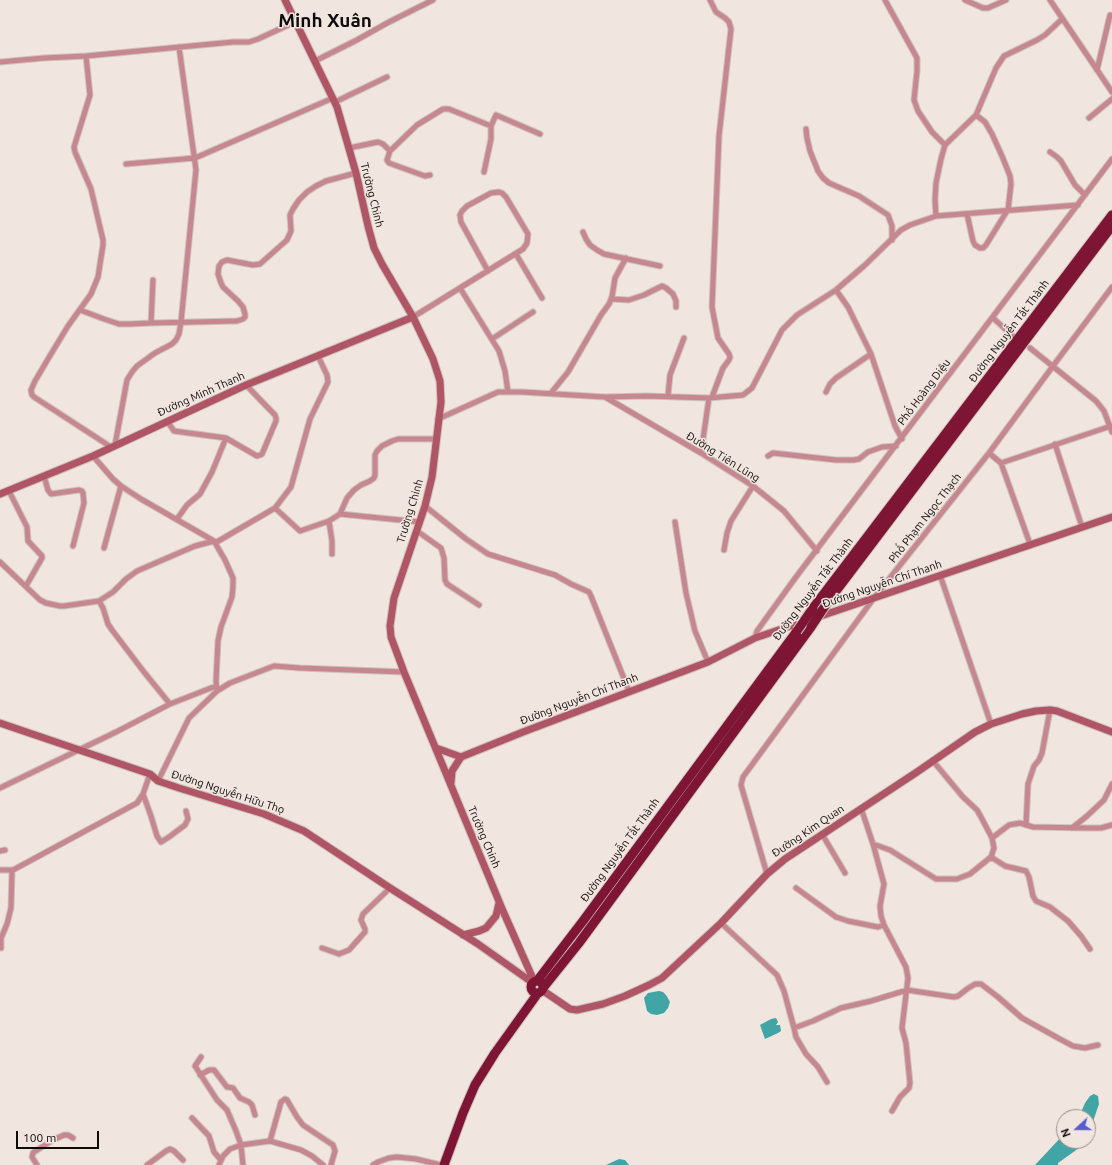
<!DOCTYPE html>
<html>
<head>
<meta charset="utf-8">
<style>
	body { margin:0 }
	#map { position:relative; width:1112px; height:1165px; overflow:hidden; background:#f1e5df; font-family:Ubuntu,sans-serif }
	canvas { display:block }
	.north { position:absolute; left:1056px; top:1109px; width:40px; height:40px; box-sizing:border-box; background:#f1e5df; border:1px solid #978e89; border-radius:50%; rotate:249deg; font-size:11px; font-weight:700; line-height:16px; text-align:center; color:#0f0b09 }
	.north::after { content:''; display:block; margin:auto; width:14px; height:18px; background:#595bd3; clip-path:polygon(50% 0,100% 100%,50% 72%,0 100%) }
	.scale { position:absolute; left:16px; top:1131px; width:83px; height:18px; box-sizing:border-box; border:2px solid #0f0b09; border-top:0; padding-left:5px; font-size:12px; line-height:14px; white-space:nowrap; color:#0f0b09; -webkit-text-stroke:3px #f1e5df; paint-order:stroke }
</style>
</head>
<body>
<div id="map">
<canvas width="1112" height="1165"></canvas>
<div class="north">N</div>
<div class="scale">100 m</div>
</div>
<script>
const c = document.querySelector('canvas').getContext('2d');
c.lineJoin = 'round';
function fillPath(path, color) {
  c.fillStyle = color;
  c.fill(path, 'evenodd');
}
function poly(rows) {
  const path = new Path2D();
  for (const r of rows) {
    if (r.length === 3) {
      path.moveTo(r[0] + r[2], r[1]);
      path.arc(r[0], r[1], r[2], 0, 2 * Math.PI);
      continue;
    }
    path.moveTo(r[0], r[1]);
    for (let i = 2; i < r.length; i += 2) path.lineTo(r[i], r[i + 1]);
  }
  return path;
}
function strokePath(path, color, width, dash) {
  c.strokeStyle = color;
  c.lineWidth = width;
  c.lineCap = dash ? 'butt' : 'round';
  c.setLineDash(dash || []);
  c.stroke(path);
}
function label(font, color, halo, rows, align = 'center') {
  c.font = font + ' Ubuntu,sans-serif';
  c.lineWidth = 3;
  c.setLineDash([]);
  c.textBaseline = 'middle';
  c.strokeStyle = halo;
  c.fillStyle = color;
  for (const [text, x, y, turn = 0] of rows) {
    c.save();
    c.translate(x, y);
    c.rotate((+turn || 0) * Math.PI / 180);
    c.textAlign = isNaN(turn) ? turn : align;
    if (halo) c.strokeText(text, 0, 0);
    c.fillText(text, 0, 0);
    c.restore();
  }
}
fillPath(poly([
	[659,991,663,992,666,995,670,1002,668,1008,664,1013,657,1015,651,1014,647,1011,644,998,648,993],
	[776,1018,778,1022,776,1025,780,1025,781,1031,778,1033,765,1039,760,1025,771,1019],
	[1094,1094,1098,1096,1099,1104,1088,1136,1088,1117,1078,1117,1082,1110,1085,1103,1090,1096],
	[1064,1134,1064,1141,1085,1141,1079,1148,1058,1163,1058,1165,1035,1165],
	[619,1159,625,1160,629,1165,606,1165]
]), '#41a4a5');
const street = poly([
	[710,0,716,12,725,18,729,22,731,29,719,136,712,307,717,333,718,338,729,354,730,357,729,360,723,368,712,397],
	[885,0,917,58,917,71,914,100,918,111,932,132,945,145],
	[965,0,983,8,988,8,1006,0],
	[1050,0,1112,92],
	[86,56,90,95,74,147,75,152,91,189,103,240,103,245,98,277,91,294,68,326,51,354,35,381,31,390,32,395,34,397,111,447],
	[315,61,355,41,389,22,433,0],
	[0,62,44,58,86,56,233,42,249,42,258,39,295,22],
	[1097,70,1110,15],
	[335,102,387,77],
	[976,115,985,122,992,134,1002,156,1010,176,1011,184,1008,210],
	[1089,118,1112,99],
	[806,129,807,138,810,151,818,171,823,178,829,183,859,196,888,215,892,226,892,240],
	[349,148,378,142,383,144,390,151],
	[1050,152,1057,157,1061,161,1075,185,1085,195],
	[126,164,195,158,333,98],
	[484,172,491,139,491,126,496,115,540,134],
	[430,175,425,176,422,175,389,163,387,160,390,151,417,125,443,109,449,109,491,126],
	[967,214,973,241,975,245,980,248,983,248,986,245,1007,211],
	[936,216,935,200,936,183,941,159,945,145,976,115,996,68,1004,56,1037,40,1045,35,1062,19],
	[583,232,586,239,590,245,597,250,604,254,660,266],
	[516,254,542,298],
	[153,280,151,323,237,321,243,319,245,317,245,314,243,307,238,301,223,287,221,283,218,274,219,266,222,262,227,260,253,265,260,264,287,240,291,231,290,215,293,209,299,200,307,192,316,186,326,181,356,173],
	[460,288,499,351,505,371,508,392],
	[836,290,848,307,871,354,895,426,902,439],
	[611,299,629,300,644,295,662,286,666,288,673,294,676,301,676,307],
	[80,310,104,319,119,324,130,324,151,323],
	[413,317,523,249,527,243,528,234,506,197,502,193,499,192,491,193,467,206,462,211,460,215,461,222,488,271],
	[993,318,1014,337],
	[492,339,533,312],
	[1030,348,1096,401,1104,411,1112,432],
	[826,392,830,384,836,378,871,354],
	[551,393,568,372,601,315,609,304,612,297,615,278,626,258],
	[668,396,670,375,684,338],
	[605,397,701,453,753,486,784,511,817,551],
	[438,419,498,392,522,392,605,397,646,396,709,398,743,395,752,388,782,330,797,315,836,290,865,265,901,230,910,225,936,216,1078,205],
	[167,421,174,431,226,438,257,456,260,455,262,454,276,421,276,418,275,415,246,385],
	[1055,444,1082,527],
	[115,445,127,380,132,372,137,366,155,353,172,344,176,340,179,334,181,322,196,170,179,47],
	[701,453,709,398],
	[989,453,1001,463,1030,544],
	[93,456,113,479,121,486,141,499,214,541,225,560,233,578,233,586,232,597,221,627,218,641,216,681,217,691],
	[768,456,773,453,836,460,854,460,859,459,868,452,882,447,896,446],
	[1001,463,1111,426],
	[44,476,48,490,51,494,79,490,82,491,83,493,84,503,73,546],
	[9,491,27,527,28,541,42,556,42,558,26,586],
	[425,506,466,539,488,554,555,575,571,584,589,592,591,596,629,691],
	[275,508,300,531,329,521,340,514,347,498,354,490,361,485,370,481,374,478,375,475,375,455,377,451,382,446,392,441,398,439,436,439],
	[340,514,420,522],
	[177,519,187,505,200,494,212,472,226,438],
	[329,521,332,541,332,554],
	[675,522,686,593,695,631,708,662],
	[417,531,441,548,444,558,445,580,447,584,479,605],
	[215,543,275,508,291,487,310,419,328,382,327,375,318,356],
	[104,548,121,486],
	[724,550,727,533,731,521,753,486],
	[0,562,40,600,46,603,60,606,64,606,99,601,113,592,126,579,137,571,195,546,214,541],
	[940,575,991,724],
	[99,601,103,608,108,624,112,630,144,672,170,704,216,686],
	[755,638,757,631,796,577,1112,159],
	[158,781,189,718,217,691,230,683,274,666,300,668,404,672],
	[0,788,116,732,170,704],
	[143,794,151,816,157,836,161,842,169,837,185,825,188,819,186,811],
	[861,808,873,844,884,884,880,906,881,916,884,925,906,967,908,978,902,1028,906,1043,910,1083,909,1088,900,1097,892,1111],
	[1026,825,1028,784,1034,766,1039,760,1042,753,1050,710],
	[1072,828,1087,816,1104,800,1112,784],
	[822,834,845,873],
	[992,838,1009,825,1020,823,1033,827,1085,828,1101,828,1112,825],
	[873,844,890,850,936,879,957,879,970,874,991,857,994,848,992,838,981,817,977,810,963,797,933,761],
	[0,851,5,850],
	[991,857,1005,866,1026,871,1029,877,1033,896,1036,901,1050,907,1068,921,1081,936,1090,949],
	[0,870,13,870],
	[767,874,741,785,743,777,874,598,989,453,1053,366,1112,287],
	[796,888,836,917,848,921,878,927,884,925],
	[721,923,777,975,784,991,794,1028,796,1037,806,1054,818,1067,827,1082],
	[1,948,1,938,7,924,11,908,12,872,13,870,137,803,143,794,150,774],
	[322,948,339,954,349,950,365,932,365,929,361,920,363,914,390,888],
	[794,1028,813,1021,841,1008,871,1001,907,990,954,997,958,996,967,989,975,984,981,984,998,997,1022,1018,1058,1038,1073,1046,1085,1048,1098,1045],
	[201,1057,195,1066,217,1100,227,1110,236,1131,241,1145,243,1165],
	[200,1075,209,1070,214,1070,227,1087,233,1088,240,1098,249,1102,252,1105,255,1115],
	[192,1118,209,1136,214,1152,221,1160],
	[270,1141,281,1102,285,1099,287,1100,297,1117,303,1125,333,1145,335,1151,331,1165],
	[37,1165,32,1157,33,1153,34,1152,53,1140,64,1135,68,1135,73,1138],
	[147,1165,166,1151,170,1149,174,1151,183,1160],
	[219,1165,223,1156,230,1149,241,1145,270,1141,301,1150,312,1156,323,1165],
	[373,1165,378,1162,389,1158,397,1157,416,1159,441,1165]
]);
const secondary = poly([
	[285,0,337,107,356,173,368,226,374,248,382,264,413,317,433,359,440,381,441,402,432,477,425,506,394,598,390,626,391,637,404,672,503,911,534,981],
	[0,494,93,456,246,385,413,317],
	[815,618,1112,517],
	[0,723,150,774,158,781,179,788,264,814,304,831,390,888,478,944,533,983],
	[436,748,461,757,523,732,708,662,755,638,805,621],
	[451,783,452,771,461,757],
	[463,935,479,931,486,928,496,916,499,903],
	[542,990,570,1009,577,1010,603,1004,625,996,649,985,662,978,721,923,767,874,785,859,917,772,975,732,991,724,1022,714,1036,711,1050,710,1057,711,1112,732]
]);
const highway = poly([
	[827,603,1112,226],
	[813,608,1112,215],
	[537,987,6],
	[537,981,583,921,797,631],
	[543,988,579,943,811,627],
	[444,1165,463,1113,475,1085,495,1053,538,993]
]);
strokePath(street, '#cdc2bd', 7);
strokePath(secondary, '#cdc2bd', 9);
strokePath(highway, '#cdc2bd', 11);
strokePath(street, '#c68790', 5);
strokePath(secondary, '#af5566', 7);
strokePath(highway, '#7e1535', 9);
const highwayBridge = poly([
	[811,627,827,603],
	[797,631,813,608]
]);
strokePath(highwayBridge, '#cdc2bd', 11, []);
strokePath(highwayBridge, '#7e1535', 9);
label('11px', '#0f0b09', '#f1e5df', [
	["Trường Chinh",372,195,76],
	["Đường Nguyễn Tất Thành",1009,331,-53],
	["Phố Hoàng Diệu",924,392,-53],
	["Đường Minh Thanh",201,394,-24],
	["Đường Tiên Lũng",723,457,32],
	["Trường Chinh",410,511,-73],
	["Phố Phạm Ngọc Thạch",925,518,-52],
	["Đường Nguyễn Chí Thanh",882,584,-19],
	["Đường Nguyễn Tất Thành",813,589,-53],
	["Đường Nguyễn Chí Thanh",579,699,-21],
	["Đường Nguyễn Hữu Thọ",228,792,18],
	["Đường Kim Quan",808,831,-34],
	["Trường Chinh",484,837,67],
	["Đường Nguyễn Tất Thành",620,850,-54]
]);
label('bold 19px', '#0f0b09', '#f1e5df', [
	["Minh Xuân",325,21]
]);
</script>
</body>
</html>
